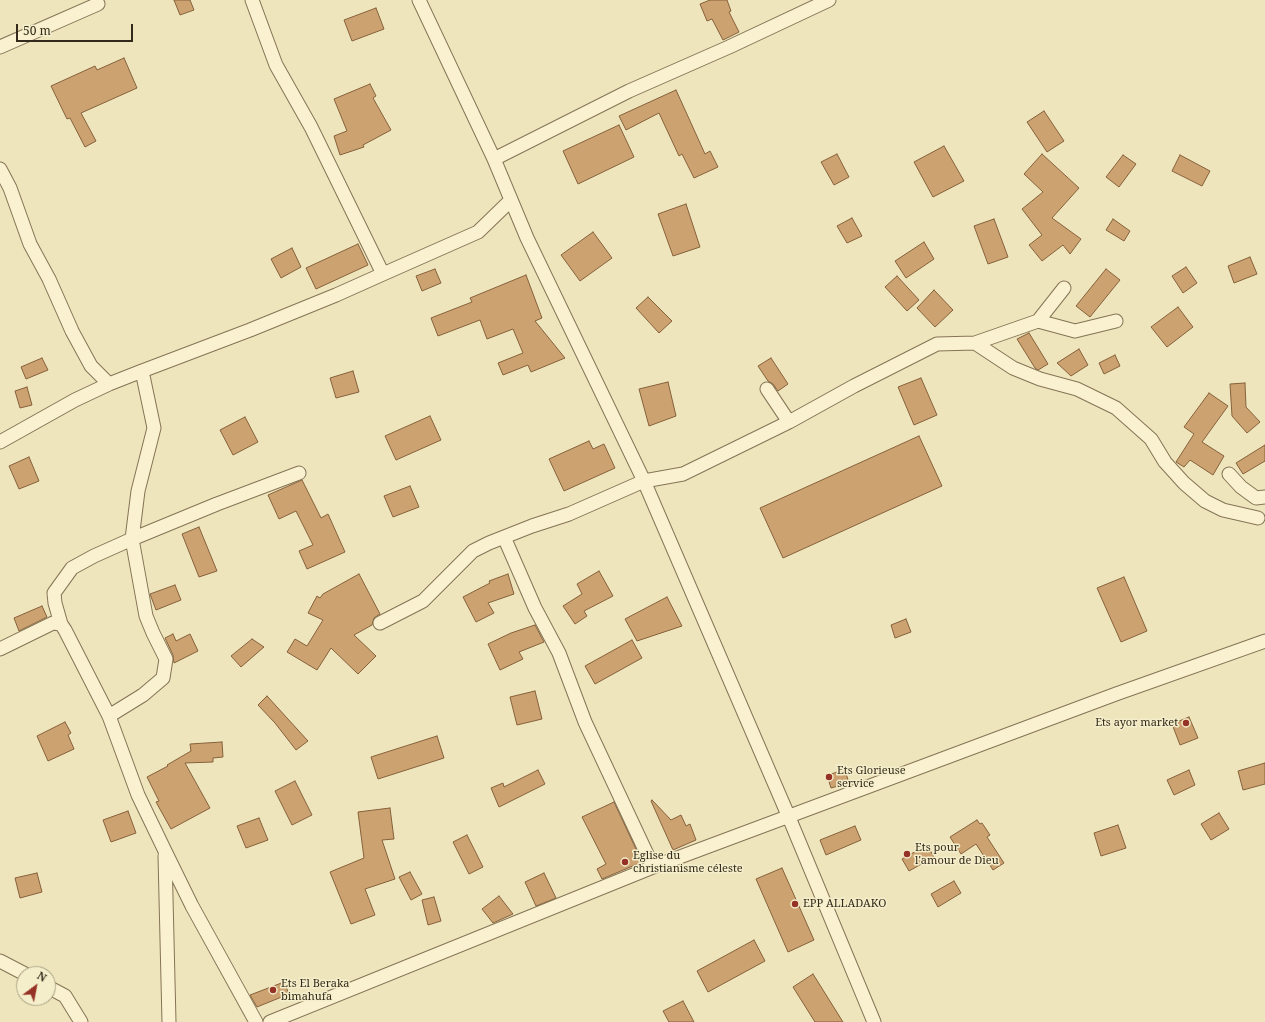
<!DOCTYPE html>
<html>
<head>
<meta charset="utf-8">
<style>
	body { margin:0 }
	#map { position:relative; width:1265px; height:1022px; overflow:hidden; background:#eee5bc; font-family:"Noto Serif",serif }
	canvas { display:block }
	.north { position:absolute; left:16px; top:966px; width:40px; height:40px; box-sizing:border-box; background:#f5eecb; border:1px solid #a8a085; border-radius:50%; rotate:32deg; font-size:11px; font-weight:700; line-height:16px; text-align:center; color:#342a1b }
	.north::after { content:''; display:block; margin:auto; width:14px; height:18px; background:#953125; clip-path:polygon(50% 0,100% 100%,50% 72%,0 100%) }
	.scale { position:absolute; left:16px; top:24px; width:117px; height:18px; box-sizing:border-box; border:2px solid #342a1b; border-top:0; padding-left:5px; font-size:12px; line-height:14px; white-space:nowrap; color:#342a1b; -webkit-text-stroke:3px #f5eecb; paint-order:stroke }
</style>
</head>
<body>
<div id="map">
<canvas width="1265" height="1022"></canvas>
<div class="north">N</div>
<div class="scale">50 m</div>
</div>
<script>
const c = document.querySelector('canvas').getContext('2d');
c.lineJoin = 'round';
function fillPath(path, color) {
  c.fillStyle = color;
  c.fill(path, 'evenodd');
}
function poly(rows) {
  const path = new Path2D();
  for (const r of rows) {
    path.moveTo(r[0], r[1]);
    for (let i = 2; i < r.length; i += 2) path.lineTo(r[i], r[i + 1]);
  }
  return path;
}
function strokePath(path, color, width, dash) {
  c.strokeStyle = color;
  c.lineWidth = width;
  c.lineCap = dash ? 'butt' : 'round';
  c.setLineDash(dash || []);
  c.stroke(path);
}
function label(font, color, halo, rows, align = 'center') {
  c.font = font + ' "Noto Serif",serif';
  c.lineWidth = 3;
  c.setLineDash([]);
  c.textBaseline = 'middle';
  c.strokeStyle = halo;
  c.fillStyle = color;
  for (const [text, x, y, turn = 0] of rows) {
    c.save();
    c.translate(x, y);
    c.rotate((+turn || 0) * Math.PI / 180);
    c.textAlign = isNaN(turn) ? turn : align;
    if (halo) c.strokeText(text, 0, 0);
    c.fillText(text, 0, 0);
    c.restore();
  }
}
const building = poly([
	[174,0,190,0,194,10,180,15,174,0],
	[710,0,727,0,731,11,729,12,739,32,723,40,712,19,707,21,700,4,710,0],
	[376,8,384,29,352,41,344,20,376,8],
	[124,58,137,88,81,113,96,141,85,147,70,118,67,119,51,86,95,66,97,70,124,58],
	[370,84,376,96,373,98,391,130,363,145,364,147,340,155,334,136,347,131,334,99,370,84],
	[676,90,705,154,710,151,718,167,694,178,682,154,679,156,659,113,626,130,619,116,676,90],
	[1044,111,1064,141,1047,152,1027,122,1044,111],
	[619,125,634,157,578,184,563,151,619,125],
	[944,146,964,181,933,197,914,162,944,146],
	[837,154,849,177,834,185,821,162,837,154],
	[1042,154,1079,188,1052,218,1081,239,1070,254,1063,245,1042,261,1029,245,1042,235,1022,209,1043,192,1024,174,1042,154],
	[1123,155,1136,164,1119,187,1106,177,1123,155],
	[1180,155,1210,171,1202,186,1172,171,1180,155],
	[686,204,700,247,673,256,658,214,686,204],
	[852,218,862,236,847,243,837,226,852,218],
	[994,219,1008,257,988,264,974,226,994,219],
	[1113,219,1130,231,1124,241,1106,230,1113,219],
	[593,232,612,258,580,281,561,255,593,232],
	[924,242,934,259,906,278,895,261,924,242],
	[358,244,368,265,316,289,306,268,358,244],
	[292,248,301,267,281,278,271,259,292,248],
	[1250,257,1257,274,1234,283,1228,266,1250,257],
	[1186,267,1197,283,1183,293,1172,276,1186,267],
	[435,269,441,283,422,291,416,276,435,269],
	[1106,269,1120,280,1090,317,1076,306,1106,269],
	[526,275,542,318,535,321,565,358,531,372,528,365,503,375,498,363,523,353,513,329,487,339,480,320,438,336,431,318,472,302,470,298,526,275],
	[897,276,919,300,907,311,885,287,897,276],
	[934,290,953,310,935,327,917,308,934,290],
	[648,297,672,321,659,333,636,308,648,297],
	[1178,307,1193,327,1167,347,1151,327,1178,307],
	[1029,333,1048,364,1038,370,1035,368,1017,339,1029,333],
	[1079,349,1088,365,1071,376,1057,363,1079,349],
	[1115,355,1120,366,1104,374,1099,363,1115,355],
	[42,358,48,370,26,379,21,367,42,358],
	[771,358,788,384,778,391,773,384,768,381,758,366,771,358],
	[353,371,359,392,336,398,330,378,353,371],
	[921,378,937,415,914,425,898,387,921,378],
	[668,382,676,416,649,426,639,389,668,382],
	[1245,383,1246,407,1260,422,1247,433,1232,416,1230,384,1245,383],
	[27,387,32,405,20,408,15,391,27,387],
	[1209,393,1228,406,1202,442,1224,456,1213,475,1190,460,1184,467,1176,462,1194,434,1184,427,1209,393],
	[430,416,441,440,396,460,385,436,430,416],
	[245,417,258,442,233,455,220,430,245,417],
	[919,436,942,486,783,558,760,508,919,436],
	[589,441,593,449,604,444,615,468,564,491,549,459,589,441],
	[1265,445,1265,461,1243,474,1236,463,1265,445],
	[29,457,39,481,19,489,9,466,29,457],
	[302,480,321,518,328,514,345,552,307,569,299,551,313,545,296,511,279,519,268,495,302,480],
	[410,486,419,507,393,517,384,496,410,486],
	[199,527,217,571,199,577,182,534,199,527],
	[599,571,613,596,584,611,587,616,575,624,563,606,582,594,577,584,599,571],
	[359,574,380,614,374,618,372,625,354,635,376,656,358,674,331,648,317,670,287,652,295,639,307,646,323,620,308,613,317,596,320,598,323,594,359,574],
	[508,574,514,594,488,603,494,613,476,622,463,597,490,583,489,581,508,574],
	[1124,577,1147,631,1121,642,1097,588,1124,577],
	[175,585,181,600,156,610,150,594,175,585],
	[667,597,682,626,637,641,625,619,667,597],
	[42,606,47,617,19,631,14,618,42,606],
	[906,619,911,632,895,638,891,625,906,619],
	[535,625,544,642,519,652,523,659,500,670,488,644,511,633,535,625],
	[173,634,176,641,190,634,198,651,174,663,173,655,165,638,173,634],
	[252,639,264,647,241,667,231,656,252,639],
	[632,640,642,658,595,684,585,666,632,640],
	[535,691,542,719,517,725,510,697,535,691],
	[267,696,308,741,296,750,275,723,258,705,267,696],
	[1189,717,1198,738,1180,745,1172,724,1189,717],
	[65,722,71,733,68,735,74,749,48,761,37,736,65,722],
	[437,736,444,758,378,779,371,757,437,736],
	[222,742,223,757,213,758,213,762,185,763,210,808,171,829,156,802,159,801,147,777,168,766,167,765,191,751,190,744,222,742],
	[1265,763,1265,784,1243,790,1238,771,1265,763],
	[538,770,545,784,499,807,491,788,503,783,504,787,538,770],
	[845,770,849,783,831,788,827,775,845,770],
	[1189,770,1195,785,1174,795,1167,780,1189,770],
	[295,781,312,815,292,825,275,791,295,781],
	[652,800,671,820,681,815,686,826,690,824,696,840,673,850,651,801,652,800],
	[614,802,642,862,602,879,597,869,606,864,582,817,614,802],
	[390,808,394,839,382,840,395,879,365,889,375,915,351,924,330,872,364,858,358,812,390,808],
	[128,811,136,833,111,842,103,820,128,811],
	[1219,813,1229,829,1211,840,1201,824,1219,813],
	[259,818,268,840,246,848,237,826,259,818],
	[977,820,980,824,982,823,990,835,987,837,1004,863,993,870,976,844,961,854,950,837,977,820],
	[1118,825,1126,848,1101,856,1094,833,1118,825],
	[855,826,861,840,826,855,820,840,855,826],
	[467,835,483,867,469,874,453,842,467,835],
	[927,845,934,857,909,871,902,859,927,845],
	[782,868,814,940,788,952,756,879,782,868],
	[410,872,422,894,411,900,399,877,410,872],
	[37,873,42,892,20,898,15,878,37,873],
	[544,873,556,898,536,906,525,882,544,873],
	[954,881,961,893,938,907,931,894,954,881],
	[499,896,513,914,493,923,482,909,499,896],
	[434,897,441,921,428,925,422,900,434,897],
	[754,940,765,961,708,992,697,971,754,940],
	[813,974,843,1022,815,1022,793,987,813,974],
	[284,982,289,994,257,1007,250,995,284,982],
	[683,1001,694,1022,669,1022,663,1011,683,1001]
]);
fillPath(building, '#cda271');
strokePath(building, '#85613b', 1);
const street = poly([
	[419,0,494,159,527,238,644,481,788,815,874,1022],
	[0,47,98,4],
	[494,159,629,91,729,47,829,0],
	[0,169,10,188,30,244,49,279,72,331,91,366,109,384],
	[383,274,478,232,511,200],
	[1038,321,1075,331,1116,321],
	[975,343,1038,321,1064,288],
	[767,389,789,422],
	[0,442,75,400,109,384,142,371],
	[1229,474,1241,487,1256,498,1265,497],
	[504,537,535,608,559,653,585,722,653,867],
	[380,623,423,601,473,551,489,543,532,526,569,514,644,481,683,474,789,422,854,386,937,344,975,343,1013,368,1040,379,1077,389,1116,408,1151,439,1165,462,1184,483,1205,501,1223,510,1258,518],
	[61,624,55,603,54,593,72,568,94,556,132,539,217,504,299,473],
	[0,649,53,623,61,624,65,630,109,716,138,795,165,851,192,906,256,1022],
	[109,716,143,695,163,678,166,659,153,633,146,616,132,539,138,491,154,428,142,371,250,330,336,295,383,274,311,127,276,65,252,0],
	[165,856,169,1022],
	[0,961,25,974],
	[48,987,65,996,81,1022],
	[270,1022,653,867,1116,694,1265,641]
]);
strokePath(street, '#857456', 15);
strokePath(street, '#f9f1cf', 13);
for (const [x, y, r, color] of [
	[1186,723,4,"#953125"],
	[829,777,4,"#953125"],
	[907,854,4,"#953125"],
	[625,862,4,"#953125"],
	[795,904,4,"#953125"],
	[273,990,4,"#953125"]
]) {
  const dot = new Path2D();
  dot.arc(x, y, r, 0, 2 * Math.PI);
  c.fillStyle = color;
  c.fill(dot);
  strokePath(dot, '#f5eecb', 1.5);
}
label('11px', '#342a1b', '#f5eecb', [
	["Ets ayor market",1178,723,"right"],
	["Ets Glorieuse",837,771],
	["service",837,784],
	["Ets pour",915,848],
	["l'amour de Dieu",915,861],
	["Eglise du",633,856],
	["christianisme céleste",633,869],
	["EPP ALLADAKO",803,904],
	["Ets El Beraka",281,984],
	["bimahufa",281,997]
], 'left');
</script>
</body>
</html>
